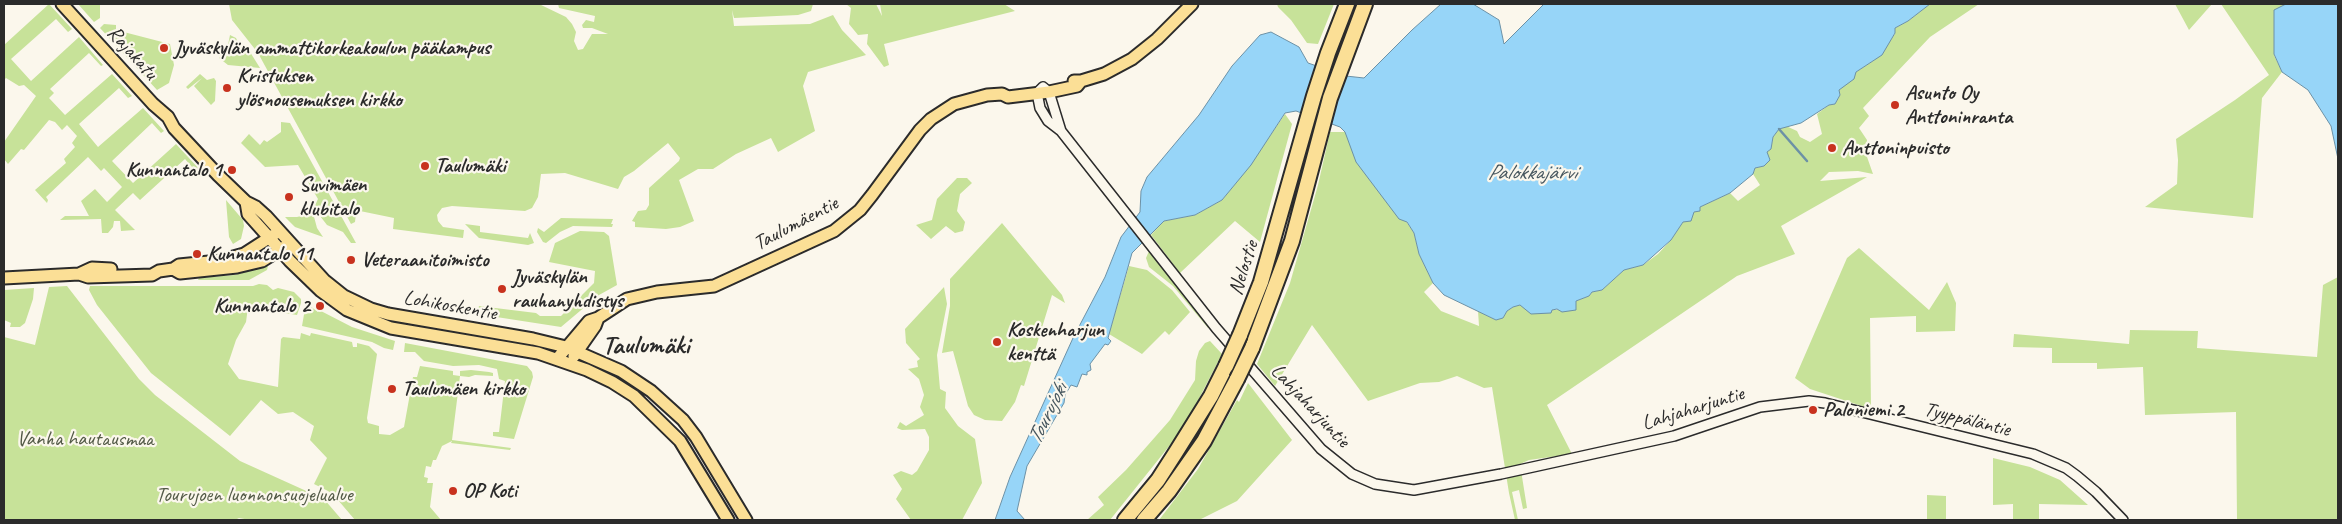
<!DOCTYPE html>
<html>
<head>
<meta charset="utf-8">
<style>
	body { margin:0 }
	#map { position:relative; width:2342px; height:524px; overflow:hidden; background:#fbf7ec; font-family:Caveat,sans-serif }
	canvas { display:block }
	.frame { position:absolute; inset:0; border:5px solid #2b2b2b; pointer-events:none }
</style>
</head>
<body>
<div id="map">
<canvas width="2342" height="524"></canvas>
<div class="frame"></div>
</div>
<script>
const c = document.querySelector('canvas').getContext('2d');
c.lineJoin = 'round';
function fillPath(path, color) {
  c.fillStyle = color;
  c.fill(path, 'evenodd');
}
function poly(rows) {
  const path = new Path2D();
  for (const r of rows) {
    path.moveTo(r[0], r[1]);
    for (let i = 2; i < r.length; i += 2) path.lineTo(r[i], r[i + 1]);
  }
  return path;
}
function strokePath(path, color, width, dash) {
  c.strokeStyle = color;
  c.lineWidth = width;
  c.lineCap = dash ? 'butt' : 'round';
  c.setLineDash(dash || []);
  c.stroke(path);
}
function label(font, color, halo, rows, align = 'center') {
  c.font = font + ' Caveat,sans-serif';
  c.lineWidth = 4.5;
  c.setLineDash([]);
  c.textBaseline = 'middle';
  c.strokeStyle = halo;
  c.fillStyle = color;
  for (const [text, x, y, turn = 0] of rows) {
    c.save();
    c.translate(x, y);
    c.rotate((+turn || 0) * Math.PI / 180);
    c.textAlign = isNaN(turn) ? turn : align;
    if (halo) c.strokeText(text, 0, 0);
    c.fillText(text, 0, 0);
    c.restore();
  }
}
fillPath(poly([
	[49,4,72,29,68,32,56,19,11,59,31,81,79,37,103,65,101,66,89,53,50,89,54,93,49,98,65,115,112,74,132,96,128,98,119,88,79,124,98,147,143,108,164,131,161,133,152,123,112,161,133,183,176,144,201,171,198,174,185,159,140,200,133,193,115,210,135,230,121,231,120,221,114,221,113,227,108,233,102,233,101,219,60,220,65,216,89,216,81,201,95,189,107,202,122,187,104,168,101,171,88,157,46,197,48,200,47,203,35,190,66,163,64,159,75,147,72,143,77,136,67,125,62,130,55,122,49,120,24,150,21,149,8,164,4,159,4,142,36,96,24,85,19,86,6,78,4,80,4,45],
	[78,4,100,4,100,18,94,22],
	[229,4,539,4,566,17,572,24,576,32,574,41,578,50,583,49,592,34,608,34,592,28,583,28,582,25,586,20,594,22,595,16,559,8,558,4,813,4,811,11,798,15,734,18,732,10,734,26,810,24,833,15,842,30,866,55,808,72,803,86,815,131,778,152,771,138,736,154,713,169,698,169,679,180,694,221,680,227,666,229,635,227,635,222,632,221,638,211,646,210,649,205,649,188,679,161,680,158,668,143,634,171,624,177,618,189,565,173,541,174,538,197,532,208,525,211,452,206,442,208,437,215,438,221,443,227,464,230,463,238,393,229,394,218,360,211,356,213,355,222,351,224,258,53,232,20],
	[846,4,876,4,882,16,880,4,1004,4,1015,11,884,44,889,65,884,67,867,44,868,34,858,35,849,24,851,8],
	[1277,4,1334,4,1318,44,1307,43,1291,20,1278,7],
	[1930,4,1979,4,1930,37,1863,108,1869,116,1859,128,1867,140,1866,154,1873,174,1858,171,1829,172,1820,181,1867,177,1781,226,1795,254,1737,276,1547,405,1572,454,1529,460,1520,464,1527,508,1523,509,1519,490,1512,492,1518,520,1515,520,1509,493,1492,387,1484,388,1457,376,1439,382,1420,383,1368,401,1312,325,1275,386,1257,364,1290,283,1318,185,1330,132,1344,132,1344,130,1414,233,1419,254,1433,283,1424,292,1441,311,1479,326,1478,311,1496,320,1503,318,1507,311,1513,307,1520,305,1552,310,1576,310,1576,301,1589,296,1592,292,1602,290,1624,270,1643,265,1658,254,1671,240,1683,222,1700,207,1730,193,1738,201,1760,185,1753,174,1755,168,1764,166,1767,152,1771,149,1773,137,1779,129,1786,126,1797,131,1800,137,1810,142,1822,134,1817,114,1829,105,1835,104,1840,95,1839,90,1856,72,1874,60,1895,34,1895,28,1908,21],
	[2175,4,2212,4,2189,30],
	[2221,4,2338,4,2274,30,2274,55,2282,72,2262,98,2253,218,2145,207,2177,184,2178,160,2176,139,2235,100,2269,75],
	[104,24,116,25,116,30,170,44,174,65,169,83,157,90,100,28],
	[230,35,236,38,240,47,250,52,260,68,228,65,219,58,228,45],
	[200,74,207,80,214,78,216,81,215,101,211,105,194,86,202,78,188,89,186,87],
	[1285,114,1292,124,1260,242,1235,221,1180,273,1151,235,1164,221,1195,215,1222,200,1250,165],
	[281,122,290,123,356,243,351,243,343,232,327,225,320,216,315,205,318,199,298,165,265,167,241,143,249,134,260,145,264,140,267,142,281,132],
	[957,178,967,178,972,183,960,194,957,211,965,222,963,231,955,233,946,226,931,239,916,225,932,220,937,199],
	[226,200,243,220,244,226,241,239,233,244,229,237],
	[313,213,317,228,323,237,295,227,285,217,297,217],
	[561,218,613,219,611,224,613,224,612,227,573,226,560,232,546,243,543,242,537,232,538,228,544,232],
	[1002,223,1062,295,1065,303,1052,295,1024,386,1021,385,1015,402,1002,421,985,420,974,415,968,406,953,351,942,353,950,306,950,279],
	[465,224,480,226,480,232,528,238,530,233,534,243,528,245,479,238],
	[580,231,604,232,609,236,617,285,599,295,561,327,477,314,479,306,536,313,540,316,561,316,594,283,595,271,549,262,555,243],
	[1859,248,1929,310,1947,282,1956,303,1955,331,1916,332,1916,316,1870,318,1871,409,1810,389,1795,378,1847,258],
	[1149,251,1209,326,1208,328,1173,286,1149,267,1146,258],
	[268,266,267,270,249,280,198,280,199,278,235,275],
	[1129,266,1147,270,1172,290,1190,312,1169,335,1165,331,1142,354,1109,334],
	[2338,277,2338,520,2237,520,2236,412,2145,415,2143,367,2097,369,2097,363,2052,363,2052,348,2013,347,2014,334,2129,344,2130,330,2198,331,2197,348,2317,357,2323,285],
	[259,284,267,285,273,290,278,288,294,292,301,299,301,303,297,315,248,307,246,322,236,340,228,364,239,379,278,387,281,339,283,337,300,339,301,333,310,336,311,333,352,342,353,347,357,347,357,343,369,346,377,354,367,418,368,423,379,426,379,434,390,435,404,427,413,377,417,377,420,366,453,371,453,375,460,376,460,371,471,370,489,372,493,373,493,376,475,375,469,377,460,376,452,440,511,448,510,450,451,443,452,441,442,446,436,460,433,460,431,467,426,466,424,477,428,478,427,483,433,483,430,507,441,520,355,520,338,500,328,491,314,484,327,458,310,440,314,426,293,412,278,414,261,400,230,436,151,373,97,305,89,290,90,286,253,286],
	[67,286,139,379,155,395,240,461,324,499,342,520,250,520,239,518,235,520,4,520,4,337,35,345,49,287],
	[944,287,947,304,937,355,940,389,946,392,945,408,958,426,975,439,982,483,962,520,911,520,896,499,902,489,893,475,901,471,912,475,917,471,929,450,929,437,925,429,902,430,897,428,900,422,906,426,924,415,920,407,924,395,919,379,908,369,918,367,917,361,920,359,906,343,905,329],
	[34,288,33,299,25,323,20,327,10,327,11,323,4,320,4,290],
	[306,303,318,312,319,310,352,327,395,341,393,350,384,348,372,342,302,326],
	[1210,341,1222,354,1188,420,1174,440,1110,520,1087,520,1104,505,1098,497,1126,470,1170,420,1195,380,1196,361,1199,351,1205,343],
	[405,343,527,366,532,372,533,377,514,439,493,436,493,432,499,432,505,381,499,379,497,369,479,365,453,366,424,361,415,352,404,352],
	[1248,383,1292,440,1237,501,1199,520,1159,520,1198,469,1237,400,1239,402],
	[1993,458,2030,467,2060,480,2088,505,2039,504,2039,520,2013,520,2013,504,1993,505],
	[1927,495,1946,496,1946,520,1927,520]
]), '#c7e299');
const water = poly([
	[1441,4,1473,4,1499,20,1504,44,1544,4,1930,4,1908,21,1895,28,1895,33,1882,55,1856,72,1854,79,1839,90,1840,95,1835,104,1829,105,1801,123,1779,129,1773,137,1771,149,1767,152,1770,160,1764,166,1755,168,1753,174,1730,193,1700,207,1700,211,1694,212,1691,221,1683,222,1671,240,1643,265,1624,270,1602,290,1592,292,1589,296,1576,301,1576,310,1562,312,1557,309,1552,310,1551,313,1531,314,1520,305,1513,307,1507,311,1503,318,1496,320,1444,295,1433,283,1419,254,1414,233,1407,222,1399,219,1356,162,1345,132,1340,127,1296,111,1285,113,1251,165,1222,200,1195,215,1164,221,1132,253,1108,338,1111,341,1108,345,1105,344,1090,364,1091,370,1087,372,1087,375,1082,374,1077,387,1071,385,1065,395,1064,403,1027,466,1017,511,1025,520,995,520,1010,477,1073,338,1105,277,1121,237,1140,212,1141,191,1147,177,1199,115,1232,66,1260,35,1271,32,1299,47,1308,63,1346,76,1364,78,1412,30,1441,4],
	[2286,4,2338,4,2338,159,2331,126,2308,90,2282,72,2274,54,2274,10,2286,4]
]);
fillPath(water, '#97d5f8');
strokePath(water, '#6c91a6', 1);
strokePath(poly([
	[1779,129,1807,161]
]), '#6c91a6', 2.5);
const minor = poly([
	[1061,131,1049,92,1043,87,1037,93,1040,108,1048,121,1061,131,1216,328,1321,449,1352,474,1375,484,1414,490,1501,474,1674,436,1760,407,1809,401,1825,403,2033,454,2066,468,2077,476,2096,492,2123,520]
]);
const major = poly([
	[62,4,153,104,168,117,174,128,218,175,246,202,256,207,266,216,324,280,344,296,371,309,388,314,533,339,566,347,621,371,651,391,683,420,696,437,746,520],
	[1074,81,1081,81,1104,74,1132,59,1157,39,1192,4],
	[246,202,248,214,290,261,321,291,347,310,391,328,538,353,587,370,612,382,634,396,680,441,728,520],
	[173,269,180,273,237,267,262,261,286,246],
	[79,274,92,268,111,269],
	[4,278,79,274,88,277,152,275,159,271,173,269,179,265,219,261,244,254,275,234],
	[574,356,595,326,598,318],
	[557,359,589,321,598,318,627,299,657,292,714,286,834,231,860,210,872,195,920,130,931,119,954,104,987,95,1002,94,1008,97,1049,92,1077,86,1081,81]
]);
const highway = poly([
	[1240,335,1261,282,1314,96,1328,53,1347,4],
	[1252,348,1292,241,1330,98,1365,4],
	[1125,520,1158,480,1176,452,1211,396,1226,366],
	[1144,520,1169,491,1204,441,1237,379]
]);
strokePath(minor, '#2b2b2b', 12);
strokePath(major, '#2b2b2b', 15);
strokePath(highway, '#2b2b2b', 18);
strokePath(minor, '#fbf7ec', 9);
strokePath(major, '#fbdf96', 11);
strokePath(highway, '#fbdf96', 14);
const highwayBridge = poly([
	[1226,366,1240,335],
	[1237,379,1252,348]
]);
strokePath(highwayBridge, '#2b2b2b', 18, []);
strokePath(highwayBridge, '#fbdf96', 14);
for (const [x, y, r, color] of [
	[164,48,5,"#c8321e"],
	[227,88,5,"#c8321e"],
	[1895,105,5,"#c8321e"],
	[1832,148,5,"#c8321e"],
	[425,166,5,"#c8321e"],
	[232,170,5,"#c8321e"],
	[289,197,5,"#c8321e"],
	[197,254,5,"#c8321e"],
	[351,260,5,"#c8321e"],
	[502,289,5,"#c8321e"],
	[320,306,5,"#c8321e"],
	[997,342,5,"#c8321e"],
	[392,389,5,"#c8321e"],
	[1813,410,5,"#c8321e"],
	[453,491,5,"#c8321e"]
]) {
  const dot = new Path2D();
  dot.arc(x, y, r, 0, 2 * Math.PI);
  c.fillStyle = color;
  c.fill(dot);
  strokePath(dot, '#fbf7ec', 2);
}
label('bold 21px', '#2b2b2b', '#fbf7ec', [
	["Jyväskylän ammattikorkeakoulun pääkampus",174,48],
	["Kristuksen",237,76],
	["ylösnousemuksen kirkko",237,100],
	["Asunto Oy",1905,93],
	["Anttoninranta",1905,117],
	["Anttoninpuisto",1842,148],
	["Taulumäki",435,166],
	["Kunnantalo 1",222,170,"right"],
	["Suvimäen",299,185],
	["klubitalo",299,209],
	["Kunnantalo 11",207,254],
	["Veteraanitoimisto",361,260],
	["Jyväskylän",512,277],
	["rauhanyhdistys",512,301],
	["Kunnantalo 2",310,306,"right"],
	["Koskenharjun",1007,330],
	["kenttä",1007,354],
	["Taulumäen kirkko",402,389],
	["Paloniemi 2",1823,410],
	["OP Koti",463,491]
], 'left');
label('21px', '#2b2b2b', '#fbf7ec', [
	["Rajakatu",132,53,48],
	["Taulumäentie",796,224,-28],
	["Nelostie",1244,268,-72],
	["Lohikoskentie",450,306,10],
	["Lahjaharjuntie",1310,406,47],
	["Lahjaharjuntie",1693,409,-17],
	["Tyyppäläntie",1967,420,14]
]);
label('21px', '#525946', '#fbf7ec', [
	["Vanha hautausmaa",85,439],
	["Tourujoen luonnonsuojelualue",254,495]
]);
label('italic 22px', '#46565e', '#fbf7ec', [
	["Palokkajärvi",1532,173],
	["Tourujoki",1048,414,-64]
]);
label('bold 26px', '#2b2b2b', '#fbf7ec', [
	["Taulumäki",646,346]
]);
</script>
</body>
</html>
